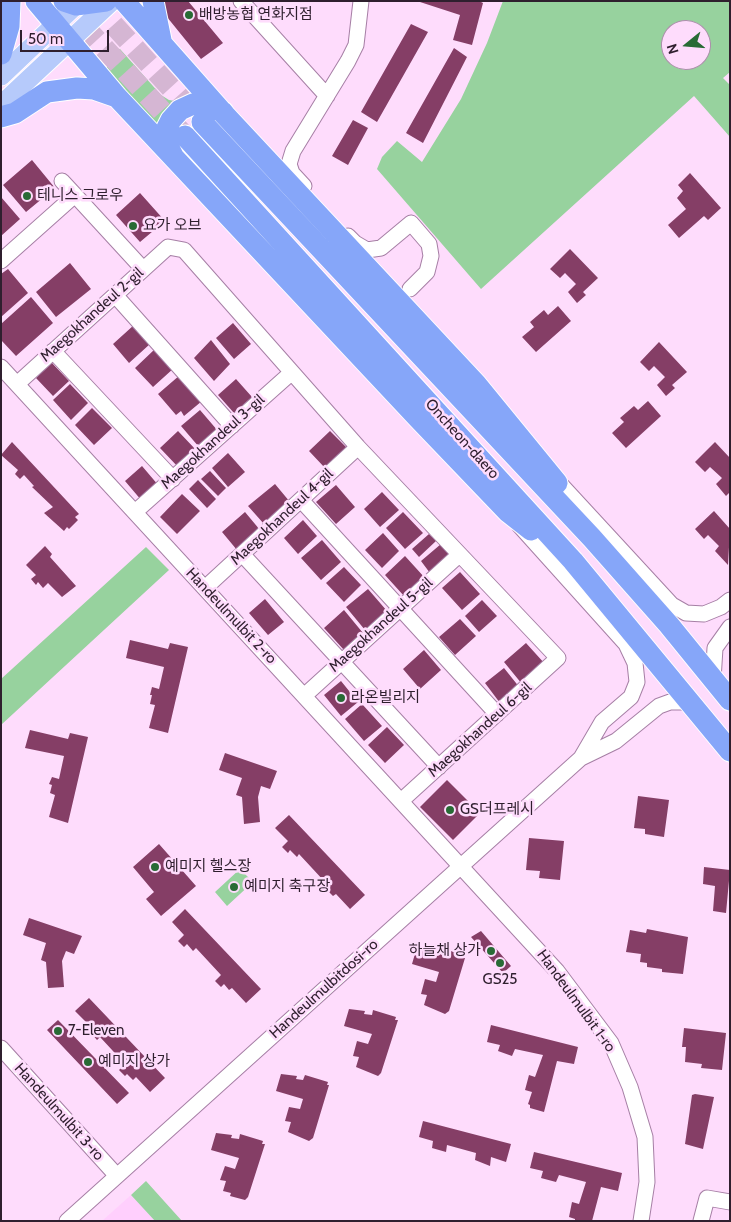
<!DOCTYPE html>
<html>
<head>
<meta charset="utf-8">
<style>
	body { margin:0 }
	#map { position:relative; width:731px; height:1222px; overflow:hidden; background:#fedcfc; font-family:Cabin,sans-serif }
	canvas { display:block }
	.frame { position:absolute; inset:0; border:2px solid #2f1f2e; pointer-events:none }
	.north { position:absolute; left:661px; top:20px; width:50px; height:50px; box-sizing:border-box; background:#fedcfc; border:1px solid #ab90aa; border-radius:50%; rotate:253deg; font-size:14px; font-weight:700; line-height:20px; text-align:center; color:#2f1f2e }
	.north::after { content:''; display:block; margin:auto; width:18px; height:22px; background:#286b35; clip-path:polygon(50% 0,100% 100%,50% 72%,0 100%) }
	.scale { position:absolute; left:20px; top:30px; width:89px; height:22px; box-sizing:border-box; border:2px solid #2f1f2e; border-top:0; padding-left:6px; font-size:15px; line-height:18px; white-space:nowrap; color:#2f1f2e; -webkit-text-stroke:4px #fedcfc; paint-order:stroke }
</style>
</head>
<body>
<div id="map">
<canvas width="731" height="1222"></canvas>
<div class="frame"></div>
<div class="north">N</div>
<div class="scale">50 m</div>
</div>
<script>
const c = document.querySelector('canvas').getContext('2d');
c.lineJoin = 'round';
function fillPath(path, color) {
  c.fillStyle = color;
  c.fill(path, 'evenodd');
}
function poly(rows) {
  const path = new Path2D();
  for (const r of rows) {
    path.moveTo(r[0], r[1]);
    for (let i = 2; i < r.length; i += 2) path.lineTo(r[i], r[i + 1]);
  }
  return path;
}
function strokePath(path, color, width, dash) {
  c.strokeStyle = color;
  c.lineWidth = width;
  c.lineCap = dash ? 'butt' : 'round';
  c.setLineDash(dash || []);
  c.stroke(path);
}
function label(font, color, halo, rows, align = 'center') {
  c.font = font + ' Cabin,"Noto Sans KR",sans-serif';
  c.lineWidth = 5;
  c.setLineDash([]);
  c.textBaseline = 'middle';
  c.strokeStyle = halo;
  c.fillStyle = color;
  for (const [text, x, y, turn = 0] of rows) {
    c.save();
    c.translate(x, y);
    c.rotate((+turn || 0) * Math.PI / 180);
    c.textAlign = isNaN(turn) ? turn : align;
    if (halo) c.strokeText(text, 0, 0);
    c.fillText(text, 0, 0);
    c.restore();
  }
}
fillPath(poly([
	[131,1195,155,1221,102,1221]
]), '#ffcffd');
fillPath(poly([
	[503,1,730,1,730,72,723,78,730,85,730,137,694,96,481,289,377,169,382,157,397,141,422,162,461,99,487,43],
	[671,30,701,30,701,60,671,60],
	[120,49,161,95,169,100,180,102,162,133,107,72,107,61,116,50],
	[146,547,169,570,1,725,1,679],
	[240,869,253,882,227,906,215,892],
	[146,1181,182,1221,155,1221,131,1195]
]), '#97d29e');
fillPath(poly([
	[154,1,188,1,223,43,201,59],
	[479,1,483,3,472,45,453,40,460,15,420,2],
	[411,24,428,32,377,122,361,112],
	[454,48,467,57,423,143,406,133],
	[353,120,368,128,348,165,332,156],
	[32,160,55,188,26,212,3,185],
	[690,173,721,208,708,220,704,216,679,238,668,225,686,209,677,198,683,191,678,185],
	[140,193,165,221,140,242,116,215],
	[1,197,20,219,1,236],
	[570,249,598,278,583,292,586,295,577,303,568,292,576,284,565,273,560,278,550,269],
	[70,263,91,289,56,317,36,292],
	[8,269,28,293,1,317,1,274],
	[31,297,53,323,16,356,1,340,1,324],
	[558,306,571,321,536,352,522,337,534,327,530,322,544,310,548,315],
	[233,323,251,344,234,359,216,338],
	[134,325,150,344,129,363,113,344],
	[211,340,230,364,214,381,194,358],
	[659,342,687,372,672,385,675,388,666,396,657,385,665,377,654,366,649,371,640,362],
	[155,349,174,368,153,387,135,368],
	[52,363,69,381,53,396,36,378],
	[180,375,202,401,184,416,181,411,176,415,158,394],
	[236,379,252,397,234,413,218,395],
	[70,384,88,403,71,420,53,400],
	[648,401,661,416,626,448,612,433,624,422,620,418,634,406,638,410],
	[92,408,112,428,94,445,75,425],
	[200,410,218,431,199,447,181,426],
	[178,431,197,451,179,468,160,448],
	[330,431,347,448,325,468,309,451],
	[12,442,79,514,75,517,78,520,69,529,67,527,64,531,44,513,53,507,32,487,34,486,24,475,20,479,15,474,18,470,1,455],
	[715,442,730,458,730,492,726,496,716,484,722,478,710,467,705,472,695,462],
	[228,453,245,472,228,487,212,468],
	[142,466,159,486,142,501,125,481],
	[210,471,226,488,218,496,201,479],
	[198,480,216,499,207,508,189,489],
	[275,484,290,502,264,524,248,506],
	[336,485,355,507,336,524,316,502],
	[382,492,399,510,380,527,364,509],
	[182,494,200,511,177,534,160,517],
	[714,511,730,529,728,565,715,551,719,546,708,535,704,539,695,529],
	[245,512,260,530,237,550,222,532],
	[403,512,423,533,405,549,386,528],
	[303,520,317,536,298,554,284,538],
	[383,533,399,551,382,568,365,550],
	[429,534,436,541,419,557,412,549],
	[322,540,341,562,321,580,301,558],
	[441,544,450,556,430,573,421,561],
	[45,546,52,554,50,557,76,586,62,597,48,583,43,588,38,582,36,585,31,579,36,575,26,565],
	[405,556,425,578,404,596,385,575],
	[344,567,361,585,344,602,326,583],
	[460,572,480,594,462,610,442,588],
	[368,589,387,611,365,630,346,607],
	[265,599,284,622,268,635,249,613],
	[482,600,497,616,479,632,465,616],
	[344,610,363,633,344,650,324,628],
	[460,619,476,636,455,655,439,637],
	[130,640,168,649,170,643,188,647,168,733,149,728,155,705,150,704,152,695,150,695,152,687,159,689,164,667,126,658],
	[526,643,545,664,522,684,504,662],
	[424,650,441,670,420,689,403,669],
	[504,668,520,688,500,703,485,683],
	[341,681,358,702,341,716,324,695],
	[362,704,382,726,364,741,345,719],
	[387,727,404,745,385,763,368,745],
	[30,730,68,739,70,733,88,737,68,823,49,817,55,795,50,793,52,785,49,784,52,777,59,779,64,756,25,748],
	[225,753,277,771,270,789,261,786,258,797,260,822,244,824,242,797,236,795,242,778,219,770],
	[447,780,480,813,453,840,420,807],
	[638,796,669,800,664,837,645,834,645,829,634,828],
	[289,815,365,895,350,909,336,894,333,896,327,890,324,893,319,887,324,881,299,854,297,857,290,850,288,853,282,847,288,841,275,828],
	[529,838,564,841,560,880,539,878,540,871,526,870],
	[159,844,196,886,161,916,146,899,154,892,133,867],
	[704,867,730,870,726,913,713,911,715,886,703,884],
	[185,909,261,989,246,1003,232,988,229,990,224,984,221,987,215,981,221,975,196,948,193,951,187,944,184,947,178,941,184,935,172,922],
	[29,918,82,936,74,954,66,951,62,961,64,987,48,988,46,962,41,960,46,943,23,935],
	[647,929,688,937,683,974,662,972,662,969,647,967,647,963,640,962,641,954,626,952,630,930,646,933],
	[481,931,511,966,503,973,471,937],
	[417,947,432,949,432,952,439,953,441,948,464,955,463,958,465,958,449,1011,445,1014,424,1005,427,995,421,994,425,979,436,982,439,972,412,964],
	[89,998,165,1078,150,1092,136,1077,133,1080,127,1074,125,1076,119,1070,125,1064,100,1037,97,1040,91,1033,88,1036,82,1030,88,1024,75,1011],
	[349,1009,365,1011,364,1014,372,1015,373,1010,396,1017,395,1020,398,1020,381,1073,378,1076,356,1067,359,1057,353,1056,357,1041,368,1044,372,1034,344,1026],
	[58,1020,129,1093,117,1104,47,1030],
	[491,1025,578,1047,574,1064,557,1061,544,1112,530,1108,530,1105,528,1104,532,1092,525,1090,529,1075,535,1077,543,1055,515,1049,512,1056,498,1051,500,1045,487,1042],
	[684,1028,726,1033,722,1070,701,1068,702,1064,685,1062,686,1047,682,1047],
	[281,1074,297,1076,296,1079,303,1080,305,1075,328,1082,327,1085,329,1085,313,1138,309,1141,288,1132,291,1122,285,1121,289,1107,300,1109,303,1099,276,1091],
	[695,1094,714,1097,703,1149,685,1144,692,1095],
	[423,1121,511,1144,506,1162,491,1157,490,1166,475,1160,476,1153,447,1145,446,1152,432,1148,433,1141,419,1137],
	[216,1133,232,1135,231,1138,239,1139,240,1134,263,1141,262,1144,265,1144,248,1197,245,1200,230,1196,231,1193,223,1191,226,1181,220,1180,225,1166,235,1169,239,1158,211,1150],
	[534,1152,622,1173,618,1191,601,1187,592,1221,575,1221,575,1219,569,1217,572,1202,579,1204,586,1182,559,1175,556,1182,541,1178,543,1171,530,1168]
]), '#853e66');
strokePath(poly([
	[61,1,183,134],
	[92,1,200,120]
]), '#d5b6d3', 21, [21, 11]);
const minor = poly([
	[241,1,327,96],
	[62,181,75,195],
	[304,186,292,173,289,164,293,151,348,61,356,45,361,1],
	[348,236,355,243,367,250,381,248,411,223,429,244,431,256,427,272,410,289],
	[1,261,75,195,143,269],
	[115,295,232,426],
	[53,351,173,479],
	[1,367,557,971,611,1043,630,1087,645,1137,647,1182,641,1221],
	[17,384,168,247,184,250,358,447,558,658,401,801],
	[553,476,672,605,686,613,704,614,721,607,730,600],
	[301,500,497,714],
	[135,512,291,373],
	[519,525,626,644,635,663,637,682,631,697,602,722,581,758],
	[242,554,439,767],
	[205,588,358,447],
	[713,680,715,648,730,627],
	[304,696,459,555],
	[1,1048,117,1176],
	[67,1221,581,758,616,741,659,706,670,702,684,702,694,708],
	[701,1221,707,1198,730,1202]
]);
const major = poly([
	[1,76,80,1],
	[1,105,112,1]
]);
const highway = poly([
	[36,1,117,97,418,418,508,512,531,530],
	[64,1,76,5,106,1],
	[124,1,223,113,476,384,557,483],
	[153,1,161,40],
	[1,54,9,26,10,1],
	[1,117,15,113,47,92,77,88,94,89,117,97],
	[202,122,592,538,669,625,730,700],
	[185,136,573,561,730,751],
	[173,156,168,146,167,128,171,120,180,110,193,104,204,105,223,112]
]);
strokePath(minor, '#a67fa5', 17);
strokePath(major, '#fff', 21);
strokePath(highway, '#fff', 23);
strokePath(minor, '#fff', 15);
strokePath(major, '#b6cafb', 19);
strokePath(highway, '#86a6f9', 21);
for (const [x, y, r, color] of [
	[189,15,5,"#286b35"],
	[27,196,5,"#286b35"],
	[133,226,5,"#286b35"],
	[341,698,5,"#286b35"],
	[450,810,5,"#286b35"],
	[155,867,5,"#286b35"],
	[234,887,5,"#286b35"],
	[491,951,5,"#286b35"],
	[500,963,5,"#286b35"],
	[58,1031,5,"#286b35"],
	[88,1062,5,"#286b35"]
]) {
  const dot = new Path2D();
  dot.arc(x, y, r, 0, 2 * Math.PI);
  c.fillStyle = color;
  c.fill(dot);
  strokePath(dot, '#fedcfc', 2);
}
label('15px', '#2f1f2e', '#fedcfc', [
	["배방농협 연화지점",199,15],
	["테니스 그로우",37,196],
	["요가 오브",143,226],
	["라온빌리지",351,698],
	["GS더프레시",460,810],
	["예미지 헬스장",165,867],
	["예미지 축구장",244,887],
	["하늘채 상가",481,951,"right"],
	["GS25",500,980,"center"],
	["7-Eleven",68,1031],
	["예미지 상가",98,1062]
], 'left');
label('15px', '#2f1f2e', '#fedcfc', [
	["Maegokhandeul 2-gil",92,315,-42],
	["Oncheon-daero",462,439,48],
	["Maegokhandeul 3-gil",213,442,-42],
	["Maegokhandeul 4-gil",282,517,-43],
	["Handeulmulbit 2-ro",231,616,47],
	["Maegokhandeul 5-gil",381,625,-42],
	["Maegokhandeul 6-gil",480,730,-42],
	["Handeulmulbitdosi-ro",324,989,-42],
	["Handeulmulbit 1-ro",576,1001,54],
	["Handeulmulbit 3-ro",59,1112,48]
]);
</script>
</body>
</html>
